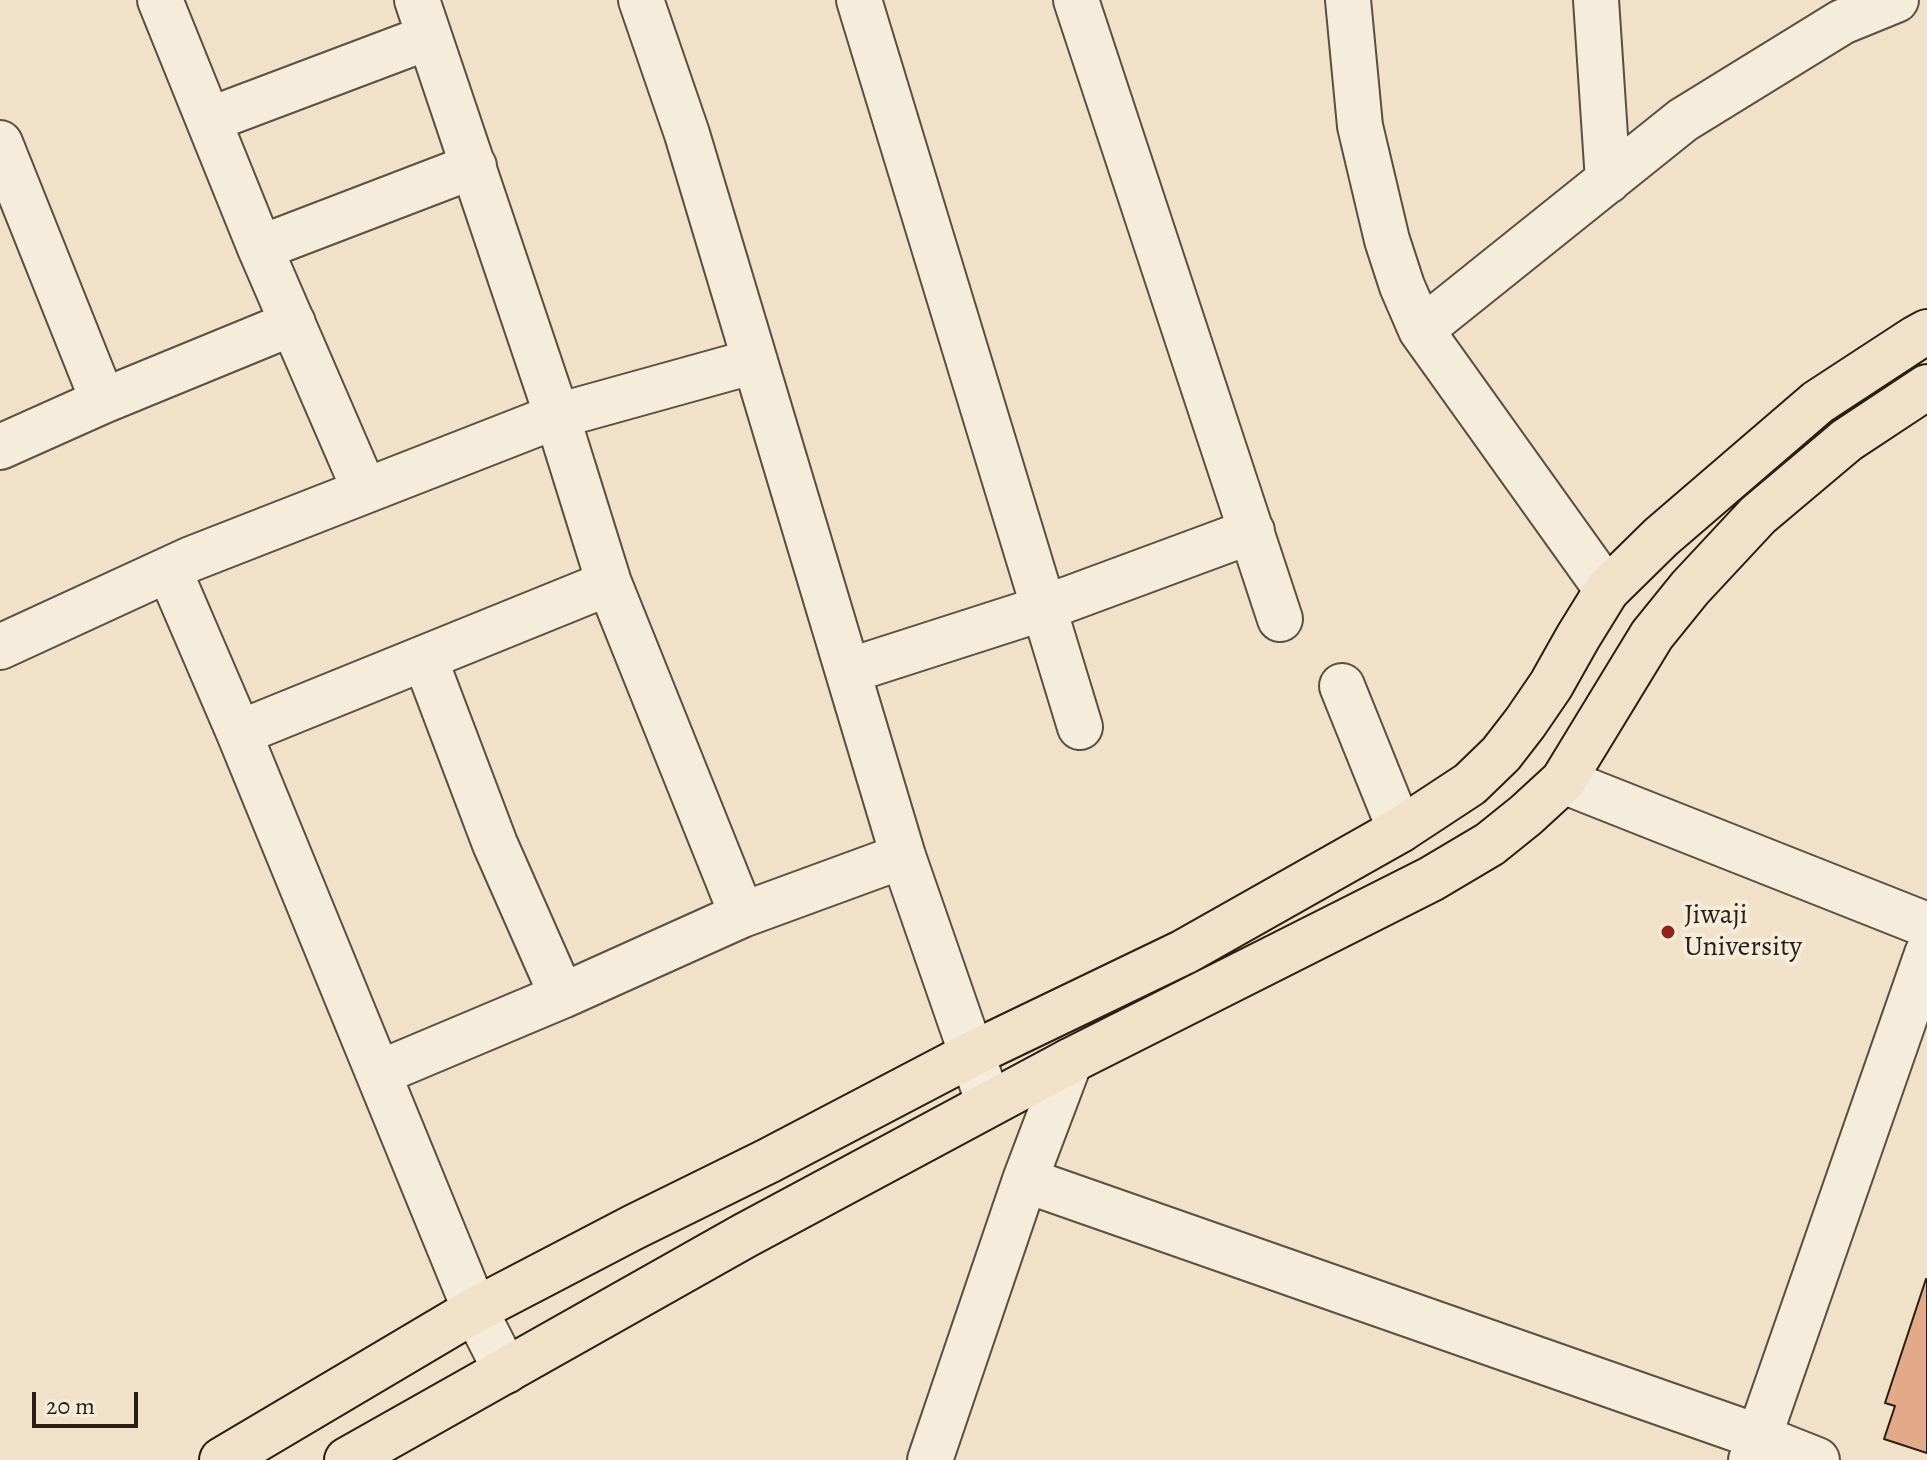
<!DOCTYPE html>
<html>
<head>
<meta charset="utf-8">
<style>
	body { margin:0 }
	#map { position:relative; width:1927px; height:1460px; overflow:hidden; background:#f0e1c8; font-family:Alegreya,serif }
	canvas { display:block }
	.scale { position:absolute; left:32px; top:1392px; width:106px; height:36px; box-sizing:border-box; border:4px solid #281e14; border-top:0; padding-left:10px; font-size:24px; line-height:28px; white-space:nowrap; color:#281e14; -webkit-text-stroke:6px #f5ecdb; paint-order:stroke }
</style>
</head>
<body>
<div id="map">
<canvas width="1927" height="1460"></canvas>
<div class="scale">20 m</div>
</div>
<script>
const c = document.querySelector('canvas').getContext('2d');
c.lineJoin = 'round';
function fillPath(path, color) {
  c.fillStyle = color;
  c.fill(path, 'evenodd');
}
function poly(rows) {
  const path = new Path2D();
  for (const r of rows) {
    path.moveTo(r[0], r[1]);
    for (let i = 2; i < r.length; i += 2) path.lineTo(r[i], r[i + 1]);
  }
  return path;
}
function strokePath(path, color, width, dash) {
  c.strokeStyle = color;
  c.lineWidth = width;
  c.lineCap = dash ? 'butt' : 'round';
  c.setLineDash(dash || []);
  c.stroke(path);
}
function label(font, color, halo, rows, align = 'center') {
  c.font = font + ' Alegreya,serif';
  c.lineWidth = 8;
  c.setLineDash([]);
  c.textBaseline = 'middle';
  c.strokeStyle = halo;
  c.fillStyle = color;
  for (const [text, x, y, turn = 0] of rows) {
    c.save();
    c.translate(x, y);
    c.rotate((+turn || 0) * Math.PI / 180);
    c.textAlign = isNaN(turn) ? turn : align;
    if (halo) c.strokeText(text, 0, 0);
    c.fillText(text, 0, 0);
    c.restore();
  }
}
const building = poly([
	[1926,1279,1927,1279,1927,1453,1884,1439,1895,1406,1885,1403,1926,1279]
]);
fillPath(building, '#e2aa88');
strokePath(building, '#281e14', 2);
const minor = poly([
	[160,0,260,248,365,491],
	[417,0,557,416,609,583,742,915],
	[641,0,687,134,903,856,989,1104],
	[859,0,1080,727],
	[1076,0,1280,619],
	[1348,0,1360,126,1387,240,1402,286,1421,330,1607,590],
	[1596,0,1608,181],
	[209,120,429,37],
	[0,143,103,401],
	[260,248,474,166],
	[1421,330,1683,120,1842,22,1896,0],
	[0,447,103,401,293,323],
	[169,570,239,733,475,1310,506,1371],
	[0,647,191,559,557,416,755,361],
	[425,659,495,844,562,996],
	[848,671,1044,608,1252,531],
	[1342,686,1400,830],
	[239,733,609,583],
	[1563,781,1927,925],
	[379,1073,562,996,742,915,903,856],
	[1025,1180,1759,1437,1817,1460],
	[930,1460,1025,1180,1070,1061],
	[1751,1460,1927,954]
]);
const major = poly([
	[222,1460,475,1310,634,1227,768,1161,972,1054,1184,952,1400,830,1470,784,1501,754,1525,723,1551,685,1578,637,1607,590,1661,537,1818,402,1916,338,1927,332],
	[347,1460,744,1236,1070,1061,1431,879,1490,844,1526,815,1563,781,1652,635,1690,588,1758,515,1847,440,1927,387]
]);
strokePath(minor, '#5a4f41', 48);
strokePath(major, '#281e14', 48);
strokePath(minor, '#f5ecdb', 44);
strokePath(major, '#f0e1c8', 44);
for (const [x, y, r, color] of [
	[1668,932,8,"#8f2418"]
]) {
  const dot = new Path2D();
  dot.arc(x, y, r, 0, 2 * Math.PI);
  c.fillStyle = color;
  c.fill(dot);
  strokePath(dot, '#f5ecdb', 3);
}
label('28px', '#281e14', '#f5ecdb', [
	["Jiwaji",1684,916],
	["University",1684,948]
], 'left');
</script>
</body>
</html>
